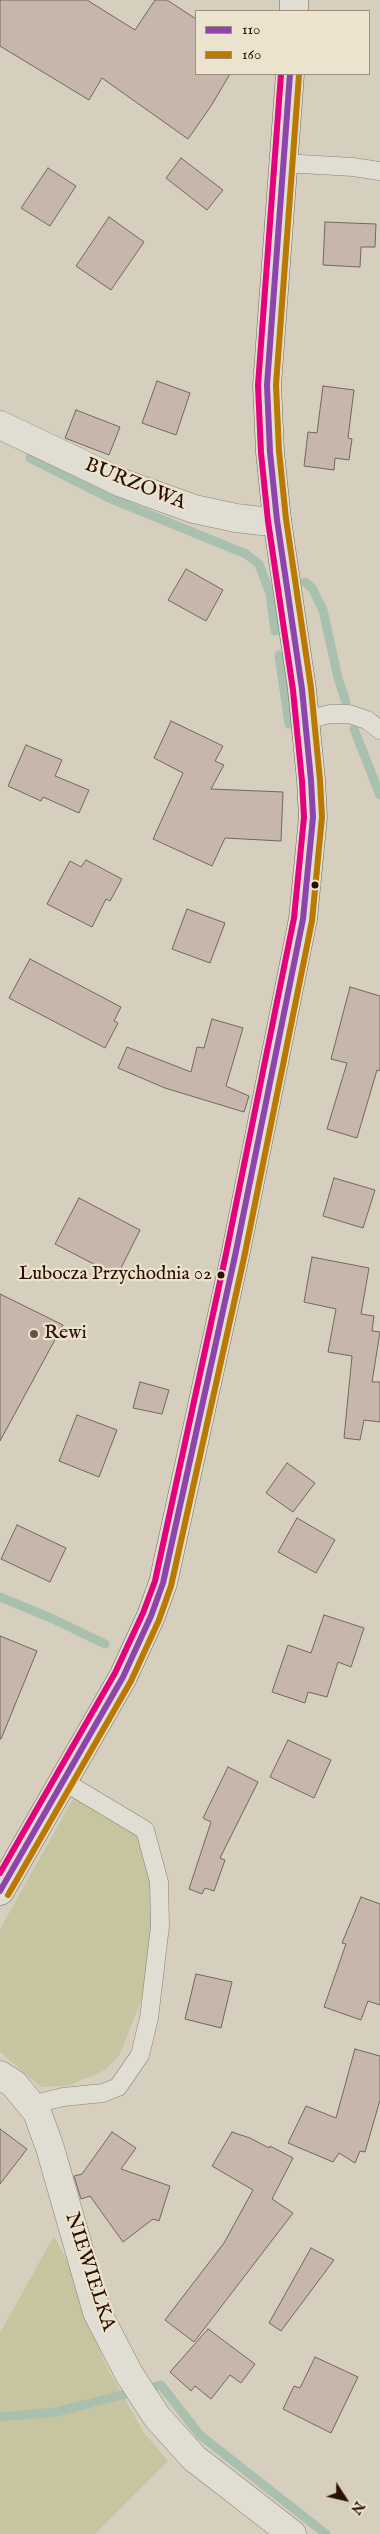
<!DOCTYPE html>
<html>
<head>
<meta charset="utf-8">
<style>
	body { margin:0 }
	#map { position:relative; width:380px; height:2534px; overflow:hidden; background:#d6cfbe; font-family:"IM FELL English",serif }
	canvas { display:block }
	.legend { position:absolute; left:195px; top:10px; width:175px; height:65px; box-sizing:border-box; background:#ebe3ce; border:1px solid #9f8e7c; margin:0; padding:6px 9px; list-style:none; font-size:15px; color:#2d0f01 }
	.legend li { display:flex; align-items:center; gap:10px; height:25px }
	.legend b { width:25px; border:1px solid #9f8e7c }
	.north { position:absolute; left:320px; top:2474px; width:50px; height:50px; -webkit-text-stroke:4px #ebe3ce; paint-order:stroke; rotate:125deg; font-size:14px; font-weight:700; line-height:20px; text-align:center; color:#2d0f01 }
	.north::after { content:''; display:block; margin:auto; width:18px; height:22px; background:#2d0f01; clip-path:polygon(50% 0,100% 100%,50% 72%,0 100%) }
</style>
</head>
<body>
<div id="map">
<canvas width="380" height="2534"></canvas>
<ul class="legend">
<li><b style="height:6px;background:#8e44ad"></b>110</li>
<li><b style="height:6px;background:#ba7900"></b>160</li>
</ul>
<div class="north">N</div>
</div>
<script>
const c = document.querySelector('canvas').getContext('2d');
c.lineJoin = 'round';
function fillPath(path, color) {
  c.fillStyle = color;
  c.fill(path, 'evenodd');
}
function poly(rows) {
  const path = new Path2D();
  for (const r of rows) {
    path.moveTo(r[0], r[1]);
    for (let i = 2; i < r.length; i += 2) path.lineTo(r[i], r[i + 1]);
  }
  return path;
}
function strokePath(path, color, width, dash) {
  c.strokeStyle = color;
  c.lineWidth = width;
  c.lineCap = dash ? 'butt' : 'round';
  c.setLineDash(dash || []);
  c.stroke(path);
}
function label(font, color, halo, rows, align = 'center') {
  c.font = font + ' "IM FELL English",serif';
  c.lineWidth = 4.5;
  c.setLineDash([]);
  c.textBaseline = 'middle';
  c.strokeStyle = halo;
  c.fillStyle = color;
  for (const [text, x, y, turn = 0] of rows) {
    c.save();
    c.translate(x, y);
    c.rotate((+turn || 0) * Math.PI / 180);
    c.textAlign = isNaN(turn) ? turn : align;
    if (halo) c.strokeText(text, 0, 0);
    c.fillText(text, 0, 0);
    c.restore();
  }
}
fillPath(poly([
	[78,1790,145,1830,159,1894,155,1965,120,2054,105,2070,67,2086,41,2087,0,2052,0,1929],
	[54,2236,71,2268,105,2364,144,2433,168,2461,95,2534,0,2534,0,2333]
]), '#c7c4a0');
strokePath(poly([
	[30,458,109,498,246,554,259,564,270,594,275,631],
	[305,582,312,588,323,610,338,678,346,702],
	[279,655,289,724],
	[354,729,380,795],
	[0,1597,53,1619,105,1644],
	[0,2417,56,2412,161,2385,200,2435,326,2534]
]), '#a8c0ad', 9);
const building = poly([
	[0,0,87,0,135,30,155,0,167,0,196,19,196,74,230,74,211,106,188,139,102,78,89,100,0,46,0,0],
	[181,158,223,190,207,210,166,178,181,158],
	[48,168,76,186,50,226,21,208,48,168],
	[109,217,144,242,111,290,76,266,109,217],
	[325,222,376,224,375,247,361,247,360,267,323,265,325,222],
	[157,381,190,393,176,435,142,423,157,381],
	[323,386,354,390,348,438,352,439,349,460,335,458,334,470,304,466,308,432,317,433,323,386],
	[76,410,120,427,109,455,65,438,76,410],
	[186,569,223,590,206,621,168,600,186,569],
	[171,721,223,746,215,761,224,765,211,789,283,792,281,841,225,838,212,866,153,839,183,773,154,758,171,721],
	[26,745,62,760,55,776,89,790,79,813,43,797,41,801,8,786,26,745],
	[86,860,122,879,110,901,106,899,92,927,47,904,70,861,81,867,86,860],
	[187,909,225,923,210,963,172,949,187,909],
	[30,959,121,1007,114,1021,118,1023,105,1048,9,998,30,959],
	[350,987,380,996,380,1071,377,1070,357,1138,327,1129,347,1063,331,1059,350,987],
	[212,1019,243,1028,226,1086,249,1096,244,1112,165,1088,118,1068,127,1047,191,1072,197,1047,204,1048,212,1019],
	[334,1178,375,1190,363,1228,323,1216,334,1178],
	[79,1198,140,1230,117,1276,55,1244,79,1198],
	[312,1257,369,1268,361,1314,374,1316,372,1331,380,1332,372,1382,380,1382,380,1422,364,1420,360,1440,344,1438,352,1356,328,1352,336,1309,304,1302,312,1257],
	[0,1294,63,1325,0,1441,0,1294],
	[140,1382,169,1390,162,1414,133,1408,140,1382],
	[77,1415,117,1430,99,1477,59,1461,77,1415],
	[287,1463,315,1483,293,1512,266,1493,287,1463],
	[297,1518,335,1540,316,1573,278,1552,297,1518],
	[17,1525,66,1548,50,1582,1,1559,17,1525],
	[324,1615,364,1628,351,1667,338,1662,327,1697,308,1692,305,1703,272,1692,288,1645,311,1653,324,1615],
	[0,1636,37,1651,1,1739,0,1739,0,1636],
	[288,1740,331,1760,314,1798,270,1777,288,1740],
	[228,1767,258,1782,220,1858,225,1860,214,1891,205,1888,202,1894,189,1889,211,1822,203,1818,228,1767],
	[361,1897,380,1904,380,2005,368,2001,361,2020,324,2007,346,1944,342,1943,361,1897],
	[196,1974,232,1982,221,2028,185,2019,196,1974],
	[355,2049,380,2056,380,2100,365,2152,360,2151,355,2163,339,2153,333,2162,288,2143,306,2106,336,2118,355,2049],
	[0,2129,27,2149,0,2184,0,2129],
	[112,2132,136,2148,121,2169,170,2186,159,2221,153,2219,123,2242,90,2196,81,2199,74,2176,82,2174,112,2132],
	[232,2132,250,2138,269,2148,270,2146,293,2158,272,2199,293,2213,194,2342,165,2320,224,2243,253,2190,212,2166,232,2132],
	[311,2248,334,2260,281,2331,269,2323,311,2248],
	[208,2329,255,2364,241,2383,230,2375,211,2399,195,2386,191,2391,170,2372,208,2329],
	[315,2357,358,2377,331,2433,283,2409,294,2386,300,2388,315,2357]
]);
fillPath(building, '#c7b6ac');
strokePath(building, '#71685e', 1);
const lane = poly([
	[283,163,353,167,380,171],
	[306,720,330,714,349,714,367,720,380,730],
	[31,2105,63,2097,103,2093,118,2087,140,2055,149,2018,160,1926,159,1882,145,1830,63,1781]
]);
const street = poly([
	[0,425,122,483,194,509,236,518,262,521,277,520],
	[0,2075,14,2084,37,2112,50,2148,97,2312,129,2374,157,2417,194,2458,292,2534]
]);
const secondary = poly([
	[294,11,294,0],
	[0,1891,123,1677,151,1616,163,1583,235,1256,303,919,313,817,311,780,302,689,277,520,270,452,267,385,290,74]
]);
strokePath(lane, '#8a8276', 19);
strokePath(street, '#8a8276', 29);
strokePath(secondary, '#71685e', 29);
strokePath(lane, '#e0ddd3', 18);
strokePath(street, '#e0ddd3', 28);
strokePath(secondary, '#e0ddd3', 28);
strokePath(poly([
	[0,1891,123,1677,151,1616,163,1583,235,1256,303,919,313,817,311,780,302,689,277,520,270,452,267,385,290,74]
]), '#8e44ad', 6);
strokePath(poly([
	[8,1895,131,1681,159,1620,171,1586,244,1258,312,921,322,817,320,780,311,688,286,519,279,451,276,385,299,75]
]), '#ba7900', 6);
strokePath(poly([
	[0,1873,115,1673,143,1613,155,1581,226,1254,294,918,304,817,302,781,293,690,268,521,261,453,258,385,281,74]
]), '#e5007d', 6);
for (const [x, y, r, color] of [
	[315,885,4.5,"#2d0f01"],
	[221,1275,4.5,"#2d0f01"],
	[34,1334,5,"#685243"]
]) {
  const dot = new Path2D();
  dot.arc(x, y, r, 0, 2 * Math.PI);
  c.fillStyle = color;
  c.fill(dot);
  strokePath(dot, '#ebe3ce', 2);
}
label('19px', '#2d0f01', '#ebe3ce', [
	["Lubocza Przychodnia 02",212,1275]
], 'right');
label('20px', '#2d0f01', '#ebe3ce', [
	["BURZOWA",135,485,22],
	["NIEWIELKA",89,2272,72]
]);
label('20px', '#2d0f01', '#ebe3ce', [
	["Rewi",44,1334]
], 'left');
</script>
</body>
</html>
